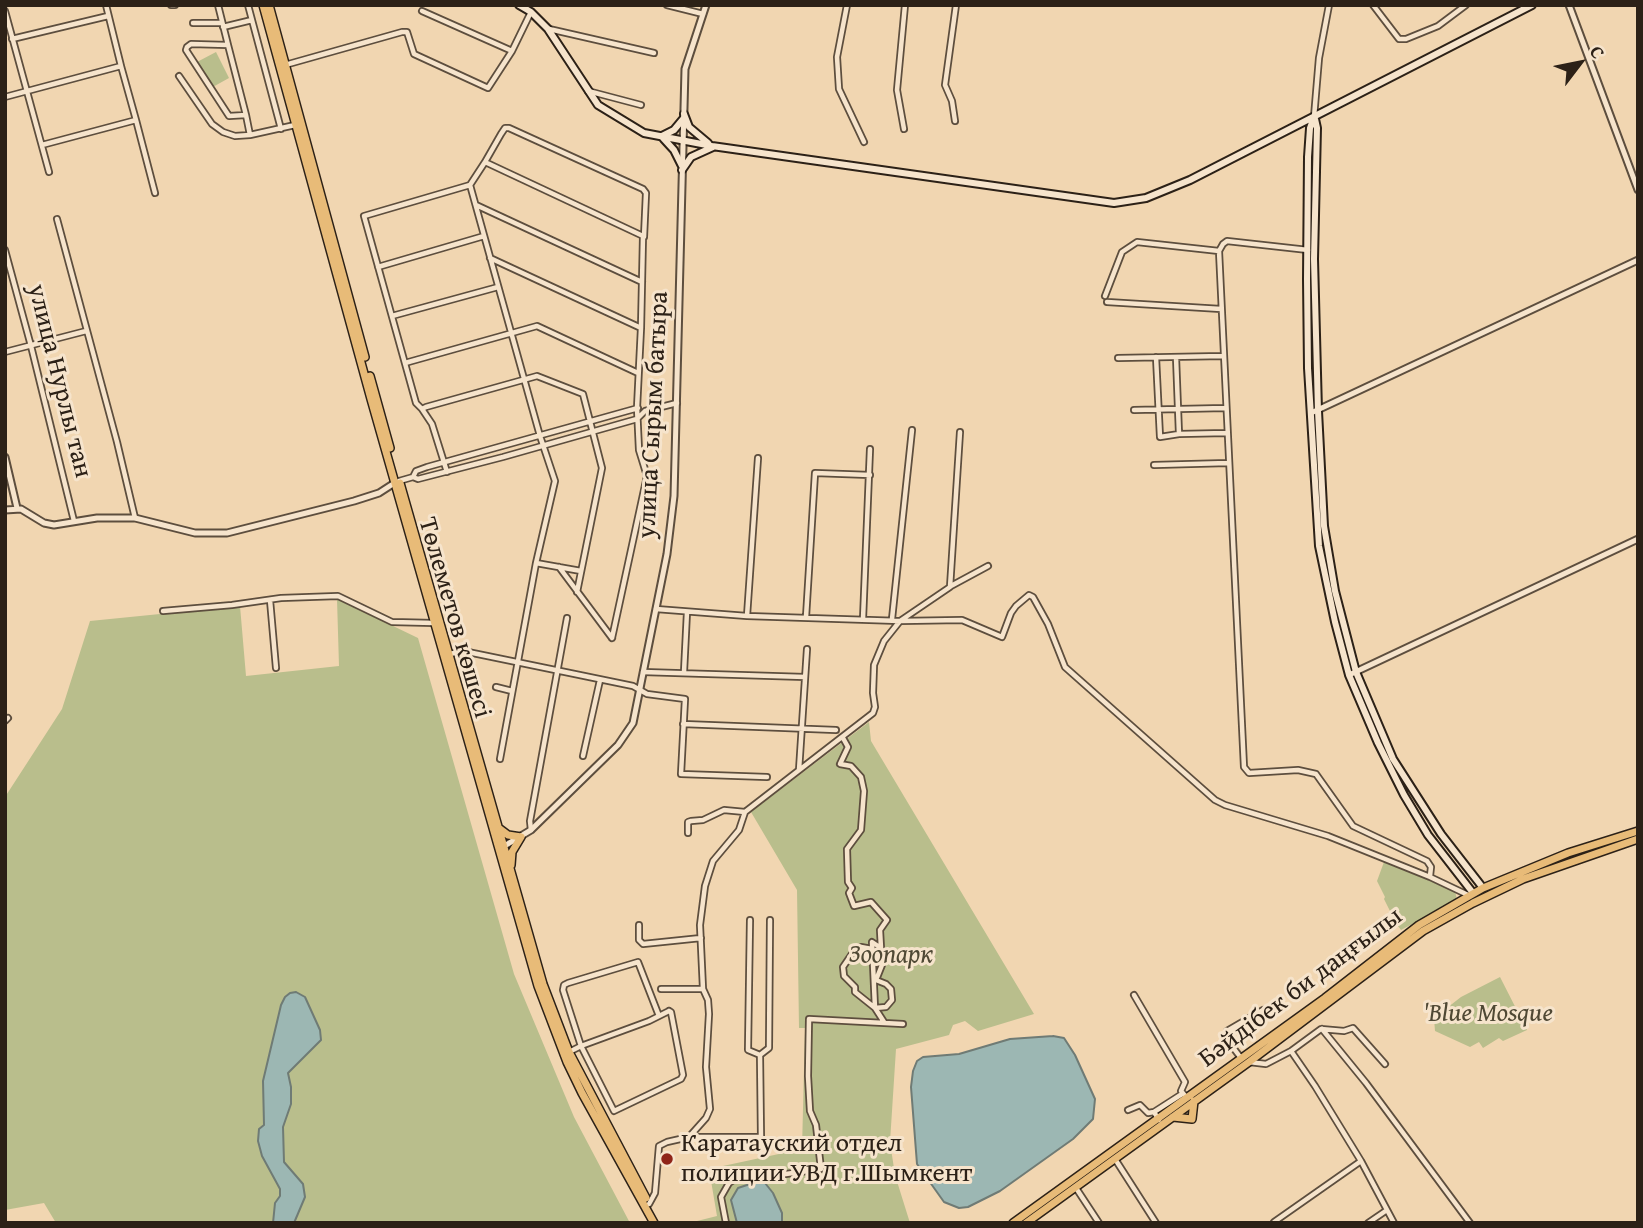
<!DOCTYPE html>
<html>
<head>
<meta charset="utf-8">
<style>
	body { margin:0 }
	#map { position:relative; width:1643px; height:1228px; overflow:hidden; background:#f1d6b1; font-family:"Gentium Book Plus",serif }
	canvas { display:block }
	.frame { position:absolute; inset:0; border:7px solid #2c2117; pointer-events:none }
	.north { position:absolute; left:1545px; top:28px; width:70px; height:70px; -webkit-text-stroke:5px #f6e4cc; paint-order:stroke; rotate:58deg; font-size:19px; font-weight:700; line-height:28px; text-align:center; color:#2c2117 }
	.north::after { content:''; display:block; margin:auto; width:24px; height:32px; background:#2c2117; clip-path:polygon(50% 0,100% 100%,50% 72%,0 100%) }
</style>
</head>
<body>
<div id="map">
<canvas width="1643" height="1228"></canvas>
<div class="frame"></div>
<div class="north">С</div>
</div>
<script>
const c = document.querySelector('canvas').getContext('2d');
c.lineJoin = 'round';
function fillPath(path, color) {
  c.fillStyle = color;
  c.fill(path, 'evenodd');
}
function poly(rows) {
  const path = new Path2D();
  for (const r of rows) {
    path.moveTo(r[0], r[1]);
    for (let i = 2; i < r.length; i += 2) path.lineTo(r[i], r[i + 1]);
  }
  return path;
}
function strokePath(path, color, width, dash) {
  c.strokeStyle = color;
  c.lineWidth = width;
  c.lineCap = dash ? 'butt' : 'round';
  c.setLineDash(dash || []);
  c.stroke(path);
}
function label(font, color, halo, rows, align = 'center') {
  c.font = font + ' "Gentium Book Plus",serif';
  c.lineWidth = 6;
  c.setLineDash([]);
  c.textBaseline = 'middle';
  c.strokeStyle = halo;
  c.fillStyle = color;
  for (const [text, x, y, turn = 0] of rows) {
    c.save();
    c.translate(x, y);
    c.rotate((+turn || 0) * Math.PI / 180);
    c.textAlign = isNaN(turn) ? turn : align;
    if (halo) c.strokeText(text, 0, 0);
    c.fillText(text, 0, 0);
    c.restore();
  }
}
fillPath(poly([
	[216,52,229,78,211,88,197,62],
	[337,599,418,638,514,974,574,1117,630,1223,56,1223,44,1203,5,1210,5,797,62,709,90,621,240,606,246,676,339,666],
	[869,722,871,741,1034,1014,978,1031,965,1021,953,1025,949,1035,896,1049,890,1142,895,1175,910,1223,689,1223,717,1216,709,1169,802,1149,805,1028,799,1028,797,890,751,812],
	[1384,862,1455,891,1457,900,1401,930,1388,913,1390,911,1384,899,1385,897,1377,881],
	[1500,977,1527,1030,1503,1041,1499,1038,1483,1048,1479,1042,1470,1047,1435,1031,1434,1018,1461,997]
]), '#b9be8c');
const water = poly([
	[296,992,305,997,320,1030,321,1040,288,1073,291,1087,291,1104,283,1127,284,1162,303,1184,305,1197,294,1223,273,1223,275,1203,280,1196,280,1189,262,1156,258,1141,259,1129,264,1125,263,1081,281,1005,285,997,290,993,296,992],
	[1053,1036,1064,1038,1075,1055,1095,1099,1093,1119,1073,1139,1000,1191,968,1207,959,1208,944,1202,917,1164,911,1087,913,1071,917,1061,923,1057,959,1054,1010,1039,1053,1036],
	[753,1183,765,1183,773,1193,782,1213,782,1223,737,1223,731,1200,738,1188,753,1183]
]);
fillPath(water, '#9cb7b3');
strokePath(water, '#6f7b75', 2);
const minor = poly([
	[106,5,121,66],
	[171,5,175,5],
	[218,5,228,45],
	[248,5,252,20],
	[667,5,703,14],
	[847,5,837,57,839,89,864,142],
	[1373,5,1399,39,1406,39,1438,26,1466,5],
	[5,11,49,172],
	[422,11,512,51],
	[193,23,222,23],
	[223,27,252,20,281,129],
	[549,29,654,53],
	[12,39,108,16],
	[285,65,402,32,407,32,414,54,488,88,512,51,531,12],
	[179,76,212,124,223,132,235,136,250,135],
	[588,91,641,105],
	[5,97,121,66,136,120],
	[246,115,228,45,191,44,187,47,186,50,229,116,246,115,250,135,295,125],
	[1314,117,1319,58,1329,5],
	[955,121,952,101,945,85,956,5],
	[904,129,897,90,905,5],
	[42,145,136,120,155,193],
	[485,162,501,134,505,128,509,128,643,189,646,193,644,237],
	[470,185,485,162,643,236,641,328],
	[476,205,642,282],
	[57,219,117,442,135,518],
	[5,250,31,346,74,521],
	[1308,250,1227,241,1223,244,1219,251,1244,767,1249,773,1298,770,1316,774,1353,826,1427,861,1431,867,1430,876],
	[490,258,641,328,637,408,639,450,647,476,612,638],
	[378,267,484,236],
	[1105,296,1122,252,1137,242,1219,251],
	[1107,302,1221,309],
	[392,316,498,287],
	[5,352,86,331],
	[1156,357,1160,437,1179,434,1226,433],
	[1176,357,1179,434],
	[1118,358,1223,356],
	[405,363,537,326,638,373],
	[422,409,416,403,364,216,470,185,540,436,555,481,536,563,500,759],
	[1134,410,1225,408],
	[1154,465,1228,463],
	[447,472,432,424,422,409,426,407,537,376,583,394,602,468,577,592],
	[413,477,416,471,427,467,638,408],
	[399,481,413,477,418,479,503,457,637,419,645,411,677,403],
	[536,563,581,571],
	[559,567,612,638],
	[951,586,988,566],
	[270,600,276,668],
	[656,609,747,616,900,621,950,587,960,432],
	[163,611,232,605,281,598,338,596,392,622,434,623],
	[747,616,758,458],
	[806,617,815,473,870,475],
	[863,619,870,449],
	[892,619,912,430],
	[450,654,463,651,633,686,647,694,685,699,681,774,767,777],
	[643,672,805,677],
	[684,672,687,612],
	[496,687,512,691],
	[5,721,8,718],
	[683,724,836,730],
	[843,738,848,747,840,764,851,766,861,777,864,791,861,830,847,849,848,882,852,888,849,893,854,906,871,902,887,920,880,930,881,948],
	[583,756,600,680],
	[799,770,807,649],
	[531,830,530,821,567,618],
	[688,833,688,822,691,821,703,820,724,810,745,812],
	[750,920,748,1050,760,1055],
	[639,925,639,940,643,944,701,938],
	[872,949,861,947,854,951,843,967,844,976,855,987,855,992,875,1008,886,1007,892,1000,891,989,886,984,876,980,882,965,876,958,881,948,872,942,875,1008,884,1022],
	[661,989,703,989],
	[1134,995,1185,1082,1181,1091,1187,1098],
	[669,1011,671,1012,683,1075,681,1079,614,1111,581,1046,649,1021,669,1011],
	[1322,1029,1366,1083,1470,1223],
	[1291,1051,1315,1086,1361,1161,1394,1223],
	[569,1052,581,1046,563,990,564,985,568,983,638,962,659,1016],
	[760,1055,769,1048,770,920],
	[1241,1058,1228,1041,1227,1031,1263,1010],
	[1249,1062,1266,1064,1291,1051,1321,1029,1344,1031,1353,1028,1385,1064],
	[1128,1110,1140,1105,1148,1113,1154,1112,1159,1120],
	[1154,1112,1182,1094],
	[689,1137,706,1118,710,1109,706,1067,709,1014,708,1000,703,989,700,925,705,886,713,861,739,830,745,812,873,713,875,707,873,693,874,665,884,641,900,621,962,620,1002,637,1011,613,1016,606,1029,595,1033,597,1048,624,1065,667,1215,800,1225,805,1328,836,1430,877,1468,895],
	[1115,1159,1156,1223],
	[1076,1188,1099,1223],
	[649,1204,655,1193,659,1146,667,1142,689,1137,761,1137,760,1055],
	[1274,1222,1361,1161],
	[726,1223,721,1197,729,1183,743,1174,772,1176,821,1169,816,1125,810,1111,808,1076,809,1019,903,1024],
	[1368,1223,1387,1210]
]);
const tertiary = poly([
	[1569,5,1638,190],
	[1311,413,1638,260],
	[5,457,17,508],
	[5,510,21,509,44,523,54,525,97,518,135,518,195,533,227,533,354,501,379,493,396,482],
	[1349,675,1638,539],
	[501,848,531,830,618,745,633,723,667,554,674,496,685,69,706,5]
]);
const secondary = poly([
	[519,5,531,12,548,29,598,105,644,133,712,146,1114,203,1146,198,1190,180,1532,5],
	[684,114,689,127,708,143],
	[1314,117,1310,128,1308,157,1307,279,1308,368,1319,546,1335,622,1349,675,1378,743,1404,795,1428,835,1473,893],
	[1315,119,1317,128,1314,259,1318,411,1324,526,1335,591,1356,672,1393,759,1441,834,1483,888],
	[662,136,674,130,684,118],
	[663,138,674,150,682,166],
	[682,170,691,157,713,147]
]);
const primary = poly([
	[263,5,371,399,538,986,567,1062,582,1093,654,1223],
	[269,5,365,357],
	[370,376,390,448],
	[400,483,543,984,569,1052,646,1198],
	[500,829,508,835,521,837],
	[511,865,512,852,521,837],
	[1173,1117,1192,1119,1194,1101],
	[1013,1223,1325,998,1419,925,1483,888,1568,853,1638,831],
	[1026,1223,1249,1062,1423,931,1473,903,1523,879,1638,839]
]);
strokePath(minor, '#5d4e3e', 8);
strokePath(tertiary, '#5d4e3e', 9);
strokePath(secondary, '#2c2117', 10);
strokePath(primary, '#2c2117', 10);
strokePath(minor, '#f6e4cc', 4.5);
strokePath(tertiary, '#f6e4cc', 5);
strokePath(secondary, '#f6e4cc', 6);
strokePath(primary, '#e8bb78', 7);
for (const [x, y, r, color] of [
	[667,1159,7,"#8f2418"]
]) {
  const dot = new Path2D();
  dot.arc(x, y, r, 0, 2 * Math.PI);
  c.fillStyle = color;
  c.fill(dot);
  strokePath(dot, '#f6e4cc', 2.5);
}
label('26px', '#2c2117', '#f6e4cc', [
	["улица Нурлы тан",59,381,76],
	["улица Сырым батыра",654,415,-87],
	["Төлеметов көшесі",454,618,74],
	["Бәйдібек би даңғылы",1301,988,-37]
]);
label('italic 26px', '#4f4834', '#f6e4cc', [
	["Зоопарк",891,955],
	["'Blue Mosque",1488,1014]
]);
label('26px', '#2c2117', '#f6e4cc', [
	["Каратауский отдел",681,1144],
	["полиции УВД г.Шымкент",681,1174]
], 'left');
</script>
</body>
</html>
